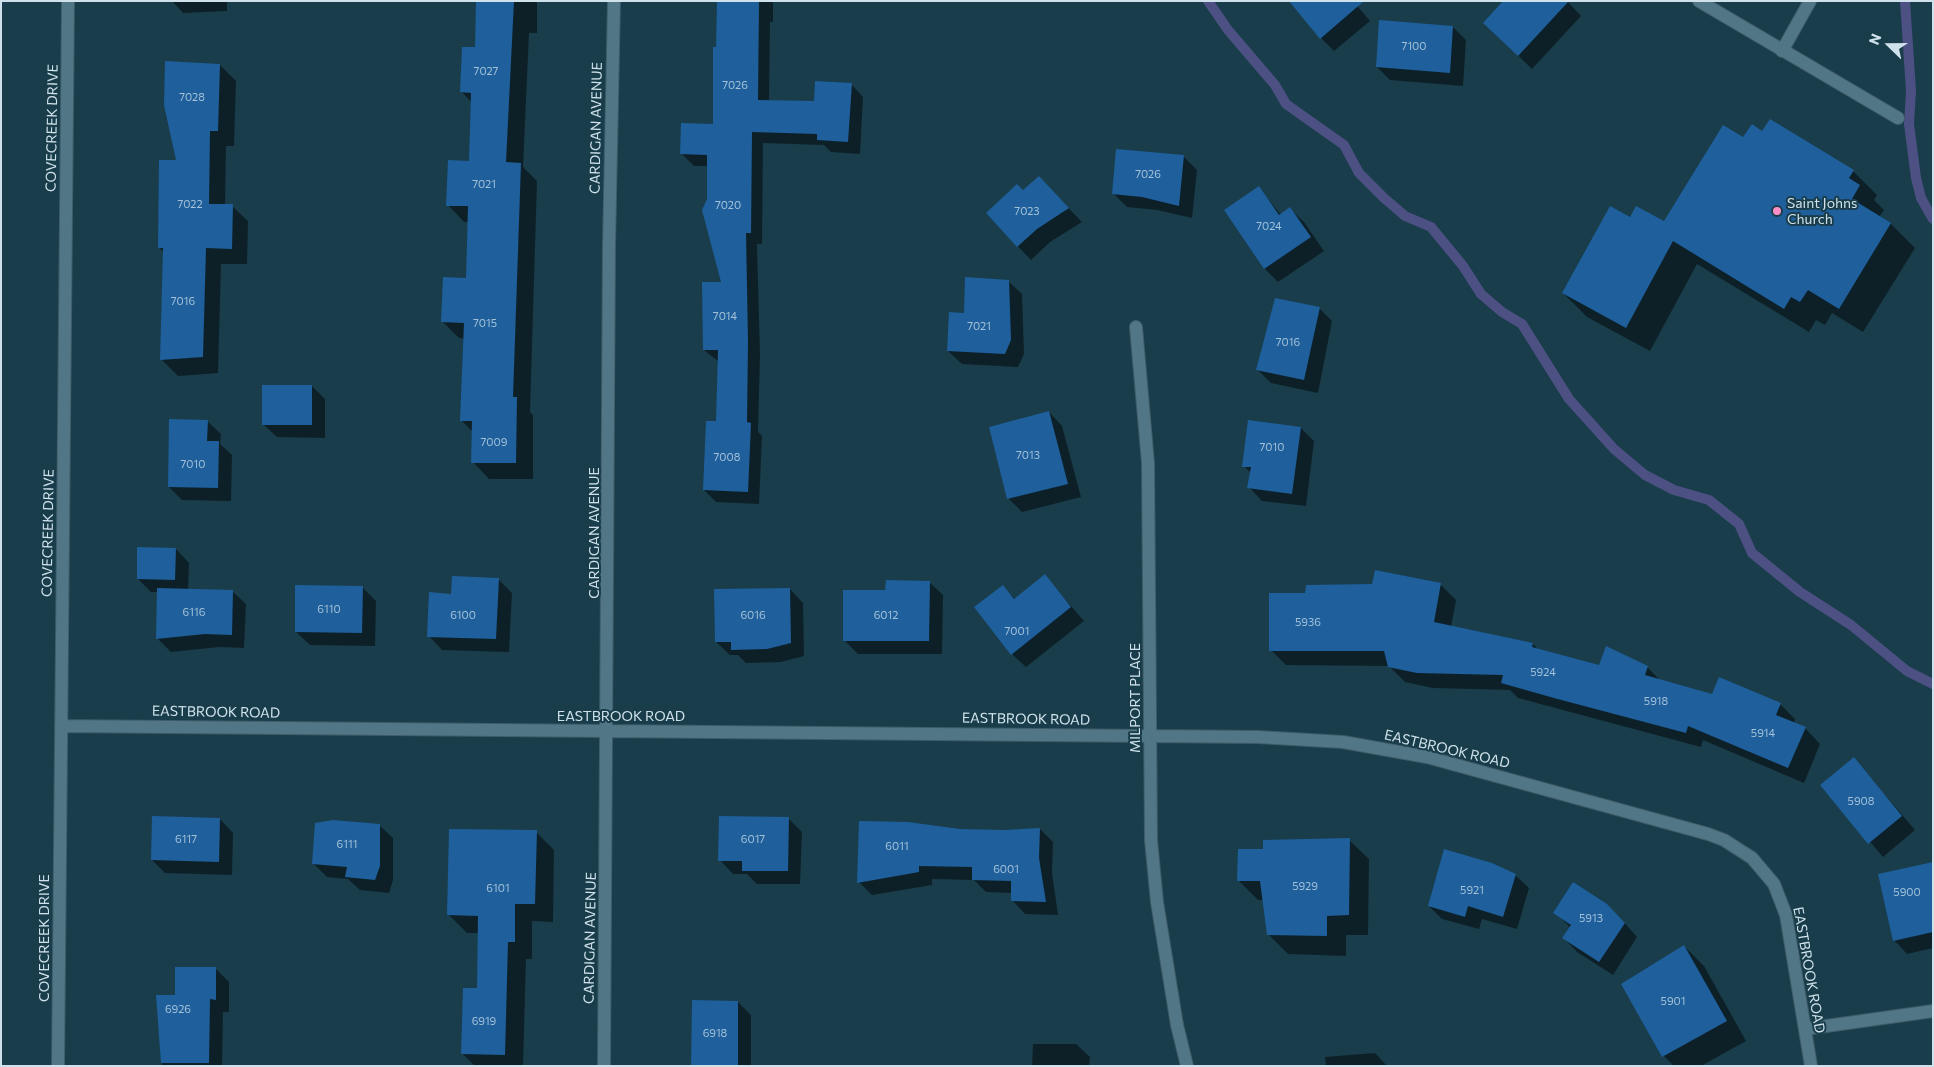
<!DOCTYPE html>
<html>
<head>
<meta charset="utf-8">
<style>
	body { margin:0 }
	#map { position:relative; width:1934px; height:1067px; overflow:hidden; background:#193d4b; font-family:Commissioner,sans-serif }
	canvas { display:block }
	.frame { position:absolute; inset:0; border:2px solid #cfe2eb; pointer-events:none }
	.north { position:absolute; left:1864px; top:20px; width:50px; height:50px; -webkit-text-stroke:4px #193d4b; paint-order:stroke; rotate:292deg; font-size:14px; font-weight:700; line-height:20px; text-align:center; color:#cfe2eb }
	.north::after { content:''; display:block; margin:auto; width:18px; height:22px; background:#cfe2eb; clip-path:polygon(50% 0,100% 100%,50% 72%,0 100%) }
</style>
</head>
<body>
<div id="map">
<canvas width="1934" height="1067"></canvas>
<div class="frame"></div>
<div class="north">N</div>
</div>
<script>
const c = document.querySelector('canvas').getContext('2d');
c.lineJoin = 'round';
function fillPath(path, color) {
  c.fillStyle = color;
  c.fill(path, 'evenodd');
}
function poly(rows) {
  const path = new Path2D();
  for (const r of rows) {
    path.moveTo(r[0], r[1]);
    for (let i = 2; i < r.length; i += 2) path.lineTo(r[i], r[i + 1]);
  }
  return path;
}
function strokePath(path, color, width, dash) {
  c.strokeStyle = color;
  c.lineWidth = width;
  c.lineCap = dash ? 'butt' : 'round';
  c.setLineDash(dash || []);
  c.stroke(path);
}
function label(font, color, halo, rows, align = 'center') {
  c.font = font + ' Commissioner,sans-serif';
  c.lineWidth = 4;
  c.setLineDash([]);
  c.textBaseline = 'middle';
  c.strokeStyle = halo;
  c.fillStyle = color;
  for (const [text, x, y, turn = 0] of rows) {
    c.save();
    c.translate(x, y);
    c.rotate((+turn || 0) * Math.PI / 180);
    c.textAlign = isNaN(turn) ? turn : align;
    if (halo) c.strokeText(text, 0, 0);
    c.fillText(text, 0, 0);
    c.restore();
  }
}
fillPath(poly([
	[172,1,227,1,227,11,183,13],
	[477,1,537,1,537,33,529,33,523,167,537,181,530,412,533,415,533,479,489,479,473,462,473,432,461,420,465,339,459,338,443,322,467,279,469,222,464,222,448,205,470,162,472,103,462,92,476,48],
	[718,1,773,1,773,22,770,22,769,101,816,103,851,84,863,97,860,154,831,152,824,145,763,143,762,244,757,244,760,355,758,432,762,436,759,504,716,502,704,490,718,423,719,362,704,350,723,283,709,200,709,166,694,166,682,154,714,126],
	[1353,1,1370,21,1334,51,1321,38],
	[1567,1,1581,16,1532,69,1498,36],
	[1453,27,1466,40,1463,86,1390,80,1377,67],
	[220,65,236,81,234,146,226,146,225,205,232,206,248,221,247,264,221,264,218,373,178,376,162,360,164,253,159,247,178,162],
	[1744,139,1853,171,1877,195,1874,200,1884,210,1879,217,1891,224,1915,248,1863,332,1832,313,1825,325,1816,320,1809,332,1697,264,1650,351,1587,317,1563,293,1630,218,1665,223],
	[1183,156,1197,170,1192,218,1157,210,1127,207,1114,194],
	[1259,188,1281,215,1290,209,1304,222,1324,251,1278,282,1265,269,1226,210],
	[1052,191,1082,222,1050,242,1031,260,987,214,1023,192],
	[1008,281,1022,294,1024,354,1018,367,962,364,948,351,965,314],
	[1319,308,1332,321,1318,393,1271,383,1258,370],
	[312,386,325,399,325,438,277,437,263,424],
	[1049,412,1062,426,1081,497,1022,512,1009,499,990,427],
	[207,421,221,434,220,444,232,455,231,501,182,500,169,487],
	[1301,428,1314,441,1306,506,1262,501,1249,487,1251,473,1244,466],
	[176,549,189,563,188,590,232,591,246,604,244,648,219,647,171,652,157,638,158,592,151,592,138,579],
	[1045,576,1084,621,1026,667,1012,654,1003,587,1015,599],
	[498,579,512,593,509,652,442,650,429,636,453,595],
	[929,582,943,595,942,654,858,654,844,640,886,591],
	[1441,585,1456,600,1451,627,1533,644,1539,650,1600,666,1647,667,1661,681,1713,695,1780,704,1795,719,1794,724,1805,728,1820,744,1804,783,1703,740,1701,747,1518,698,1510,690,1433,688,1405,682,1389,666,1286,665,1271,650,1307,594],
	[362,587,376,601,375,646,310,645,296,632],
	[790,589,803,603,804,656,781,662,746,663,738,655,730,655,716,642],
	[1854,759,1915,830,1883,857,1822,785],
	[788,818,802,832,800,884,757,884,747,874,733,874,720,860],
	[220,819,233,833,232,875,165,873,152,860],
	[379,825,393,838,393,880,389,893,360,890,348,879,327,877,314,864],
	[1040,829,1053,842,1052,873,1058,915,1025,914,1012,900,1012,893,986,892,974,880,932,879,932,885,872,895,859,882,960,830,1005,831],
	[536,832,554,850,553,922,532,921,532,959,526,959,523,1066,475,1066,463,1054,479,989,479,933,467,933,449,915],
	[1349,840,1369,859,1368,935,1346,935,1346,956,1288,954,1268,934,1264,900,1258,900,1239,881],
	[1933,867,1933,948,1907,954,1894,940],
	[1515,875,1529,888,1517,929,1482,919,1479,929,1442,919,1429,906],
	[1555,912,1621,919,1637,937,1613,975,1577,952,1564,938,1571,928],
	[1684,946,1704,966,1746,1041,1701,1066,1674,1066,1660,1052],
	[215,968,229,982,229,1012,223,1012,222,1066,162,1066,157,997,176,997],
	[738,1002,751,1015,751,1066,693,1066],
	[1033,1044,1076,1044,1090,1057,1089,1066,1032,1066],
	[1375,1053,1387,1066,1326,1066,1325,1057]
]), '#0007');
strokePath(poly([
	[1208,1,1228,30,1275,85,1286,104,1344,145,1359,173,1384,198,1405,216,1431,227,1463,266,1481,294,1502,312,1522,324,1569,399,1614,449,1645,475,1674,490,1709,500,1739,524,1752,553,1800,592,1851,625,1907,671,1933,684],
	[1905,1,1911,91,1909,124,1916,178,1921,198,1933,219]
]), '#4d5083', 10);
fillPath(poly([
	[476,1,514,1,506,162,521,163,513,397,517,397,516,463,471,463,472,421,460,421,464,323,441,322,443,277,466,278,468,206,446,206,448,160,469,161,471,93,460,92,462,47,475,47],
	[717,1,759,1,758,100,814,101,815,81,852,83,848,142,817,140,817,134,752,132,751,233,746,233,748,342,747,422,751,423,748,492,703,490,706,421,716,421,718,350,703,350,702,282,721,282,702,210,707,199,707,155,680,154,681,123,713,124,713,47,716,47],
	[1289,1,1364,1,1320,39],
	[1503,1,1569,1,1518,56,1483,23],
	[1379,20,1453,26,1450,73,1376,67],
	[165,61,220,64,218,131,210,131,209,204,233,204,232,249,206,248,203,357,160,360,163,248,158,248,159,160,176,160,164,105],
	[1770,119,1854,170,1849,178,1860,185,1852,199,1891,223,1839,309,1808,290,1800,302,1791,297,1784,309,1673,241,1626,328,1562,293,1610,206,1630,217,1636,206,1664,221,1723,125,1743,137,1752,124,1762,131],
	[1116,149,1184,155,1179,206,1142,197,1112,194],
	[1039,176,1069,208,1037,229,1017,247,986,213,1017,184,1023,190],
	[1259,186,1279,215,1290,207,1311,237,1264,269,1224,210],
	[965,277,1009,280,1011,340,1005,354,947,351,949,312,964,313],
	[1275,298,1320,307,1304,380,1256,370],
	[262,385,312,385,312,425,262,425],
	[1049,411,1068,484,1007,499,989,427],
	[169,419,208,420,207,441,219,441,218,488,168,487],
	[1248,420,1301,427,1292,494,1247,488,1251,467,1242,467],
	[137,547,176,548,175,580,137,579],
	[1375,570,1441,583,1434,622,1533,643,1532,647,1599,665,1606,646,1648,666,1645,675,1712,694,1719,677,1781,703,1776,715,1806,727,1788,768,1688,726,1686,733,1554,698,1501,683,1503,675,1417,673,1388,667,1384,651,1269,651,1269,593,1305,593,1306,585,1372,584],
	[1045,574,1071,607,1011,655,974,607,1003,585,1014,599],
	[452,576,499,578,496,639,427,637,429,592,451,594],
	[886,580,930,581,929,641,843,641,843,590,885,590],
	[295,585,363,586,362,633,295,632],
	[157,588,233,590,232,635,205,634,156,639],
	[790,588,791,643,767,649,731,650,731,642,715,642,714,589],
	[1854,757,1902,816,1868,844,1820,785],
	[152,816,220,818,219,862,151,860],
	[719,816,789,817,788,871,742,871,742,861,718,861],
	[333,820,380,824,380,866,375,880,345,877,347,867,312,864,315,823],
	[859,821,908,822,960,829,1005,830,1040,828,1039,858,1046,902,1011,901,1011,881,972,880,972,867,919,866,919,872,857,883],
	[449,829,537,830,535,904,515,904,515,942,508,942,505,1055,461,1054,463,988,477,988,478,916,447,915],
	[1350,838,1349,915,1327,916,1327,936,1267,935,1260,881,1237,881,1238,849,1263,849,1263,840],
	[1444,849,1492,863,1516,874,1503,917,1468,906,1465,917,1428,906],
	[1933,862,1933,932,1893,941,1878,874],
	[1573,882,1607,904,1625,923,1599,962,1562,938,1571,925,1553,913],
	[1684,945,1727,1021,1662,1057,1621,984],
	[175,967,216,967,216,1000,210,999,209,1063,161,1063,156,995,175,995],
	[692,1000,738,1001,738,1066,691,1066]
]), '#1e5f9c');
const minor = poly([
	[1699,1,1898,118],
	[1782,51,1810,1],
	[1136,327,1148,463,1151,840,1157,902,1177,1025,1187,1066],
	[61,726,1258,737,1343,742,1427,757,1708,834,1724,840,1752,858,1774,884,1786,915,1811,1066],
	[1805,1029,1933,1011],
	[58,1066,68,1],
	[604,1066,609,245,614,1]
]);
strokePath(minor, '#3e5c68', 14);
strokePath(minor, '#517685', 12);
for (const [x, y, r, color] of [
	[1777,211,5,"#fb8fc5"]
]) {
  const dot = new Path2D();
  dot.arc(x, y, r, 0, 2 * Math.PI);
  c.fillStyle = color;
  c.fill(dot);
  strokePath(dot, '#193d4b', 2);
}
label('11px', '#a3c1d7', null, [
	["7100",1414,46],
	["7027",486,71],
	["7026",735,85],
	["7028",192,97],
	["7026",1148,174],
	["7021",484,184],
	["7022",190,204],
	["7020",728,205],
	["7023",1027,211],
	["7024",1269,226],
	["7016",183,301],
	["7014",725,316],
	["7015",485,323],
	["7021",979,326],
	["7016",1288,342],
	["7009",494,442],
	["7010",1272,447],
	["7013",1028,455],
	["7008",727,457],
	["7010",193,464],
	["6110",329,609],
	["6116",194,612],
	["6100",463,615],
	["6016",753,615],
	["6012",886,615],
	["5936",1308,622],
	["7001",1017,631],
	["5924",1543,672],
	["5918",1656,701],
	["5914",1763,733],
	["5908",1861,801],
	["6117",186,839],
	["6017",753,839],
	["6111",347,844],
	["6011",897,846],
	["6001",1006,869],
	["5929",1305,886],
	["6101",498,888],
	["5921",1472,890],
	["5900",1907,892],
	["5913",1591,918],
	["5901",1673,1001],
	["6926",178,1009],
	["6919",484,1021],
	["6918",715,1033]
]);
label('14px', '#cfe2eb', '#193d4b', [
	["COVECREEK DRIVE",52,128,-89],
	["CARDIGAN AVENUE",596,128,-89],
	["COVECREEK DRIVE",48,533,-89],
	["CARDIGAN AVENUE",594,533,-90],
	["MILPORT PLACE",1135,698,-90],
	["EASTBROOK ROAD",216,712,1],
	["EASTBROOK ROAD",621,716],
	["EASTBROOK ROAD",1026,719,1],
	["EASTBROOK ROAD",1447,749,13],
	["COVECREEK DRIVE",44,938,-90],
	["CARDIGAN AVENUE",590,938,-89],
	["EASTBROOK ROAD",1809,970,80]
]);
label('14px', '#cfe2eb', '#193d4b', [
	["Saint Johns",1787,203],
	["Church",1787,219]
], 'left');
</script>
</body>
</html>
